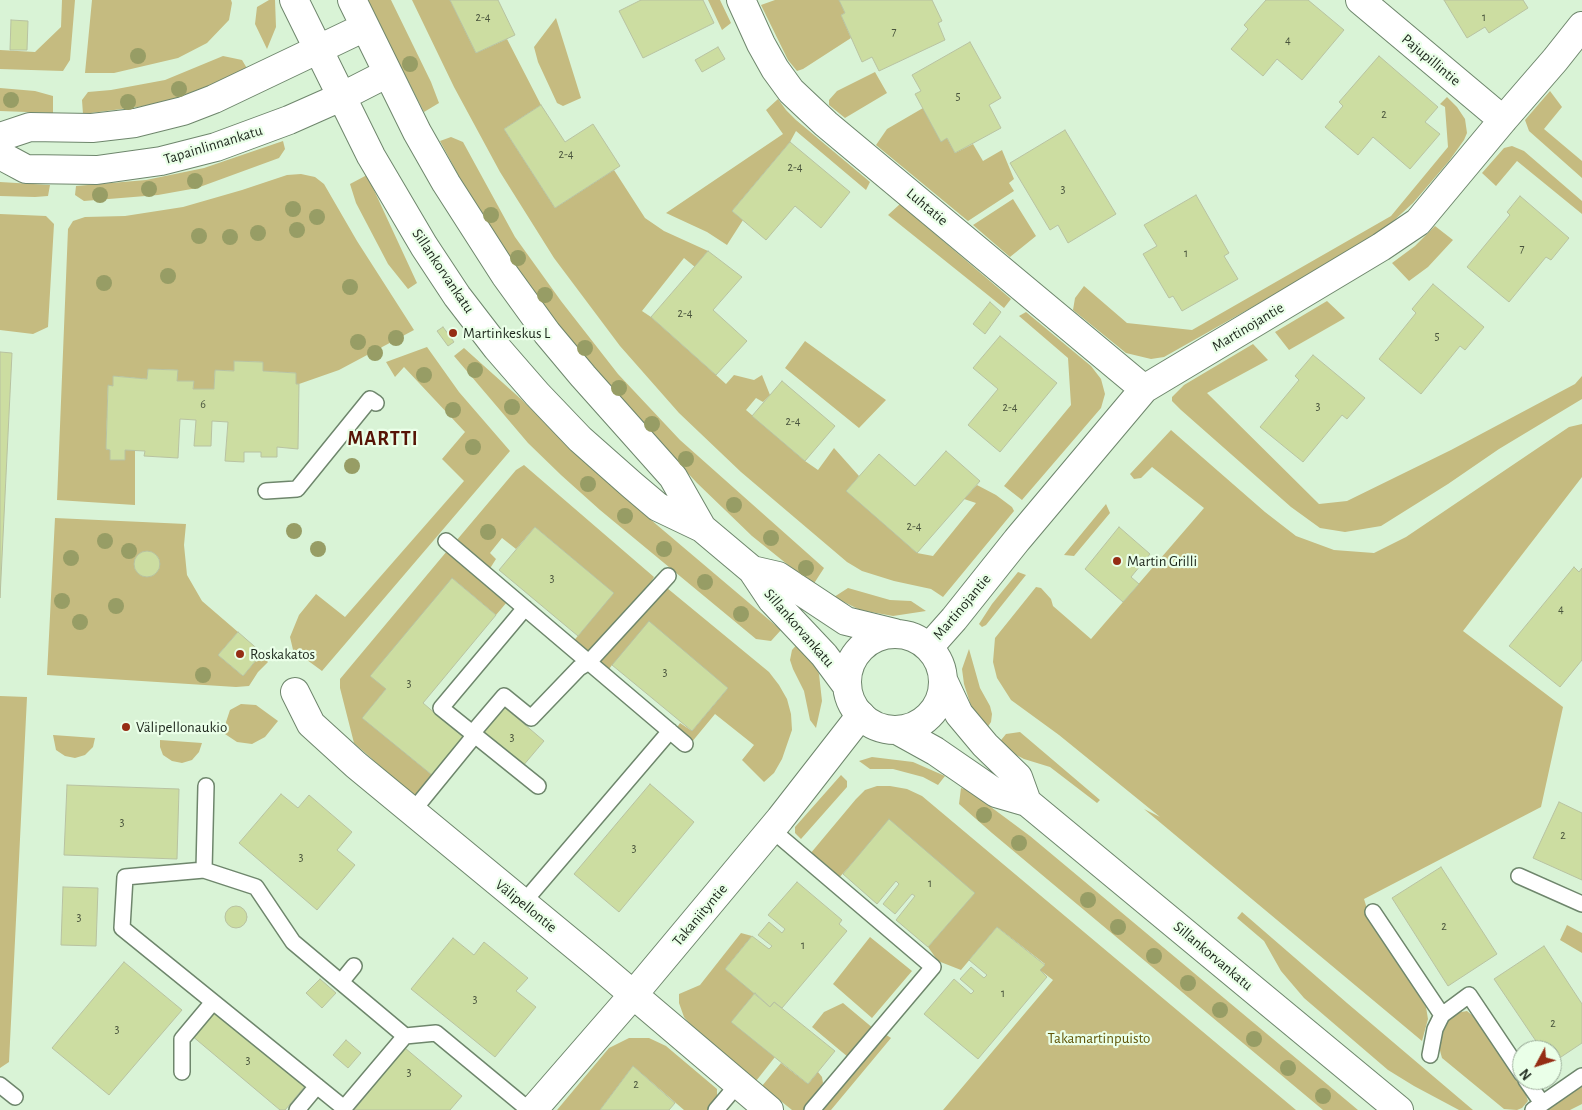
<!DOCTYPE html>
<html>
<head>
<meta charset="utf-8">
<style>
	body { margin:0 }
	#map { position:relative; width:1582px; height:1110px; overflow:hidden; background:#d9f3d6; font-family:"Alegreya Sans",sans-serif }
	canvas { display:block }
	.north { position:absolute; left:1512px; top:1040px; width:50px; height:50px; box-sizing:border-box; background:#eaffe8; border:1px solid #98a996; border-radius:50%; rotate:230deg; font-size:14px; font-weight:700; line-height:20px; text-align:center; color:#1d271c }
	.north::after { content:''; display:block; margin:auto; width:18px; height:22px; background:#952d14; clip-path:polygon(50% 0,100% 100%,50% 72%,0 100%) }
</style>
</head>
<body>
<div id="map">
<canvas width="1582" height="1110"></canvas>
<div class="north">N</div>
</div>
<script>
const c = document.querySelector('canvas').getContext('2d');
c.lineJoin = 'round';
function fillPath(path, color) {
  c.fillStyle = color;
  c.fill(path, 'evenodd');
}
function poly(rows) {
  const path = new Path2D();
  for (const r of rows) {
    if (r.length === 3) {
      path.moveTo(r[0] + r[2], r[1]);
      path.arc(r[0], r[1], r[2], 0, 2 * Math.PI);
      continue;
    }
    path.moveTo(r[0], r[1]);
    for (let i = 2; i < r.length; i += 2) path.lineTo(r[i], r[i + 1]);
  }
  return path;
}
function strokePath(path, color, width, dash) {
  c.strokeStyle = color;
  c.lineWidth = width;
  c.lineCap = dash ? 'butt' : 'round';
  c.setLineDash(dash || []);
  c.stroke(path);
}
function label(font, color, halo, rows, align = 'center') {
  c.font = font + ' "Alegreya Sans",sans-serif';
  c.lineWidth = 4.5;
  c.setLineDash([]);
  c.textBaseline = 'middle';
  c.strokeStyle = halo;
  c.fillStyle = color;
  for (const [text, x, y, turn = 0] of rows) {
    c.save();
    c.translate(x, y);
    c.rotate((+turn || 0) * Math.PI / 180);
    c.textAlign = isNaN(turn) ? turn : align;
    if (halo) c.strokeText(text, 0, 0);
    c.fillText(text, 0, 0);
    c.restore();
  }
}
fillPath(poly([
	[62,0,75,0,70,60,63,71,0,69,0,50,35,52,61,27],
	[92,0,231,0,232,3,229,20,207,43,178,58,114,73,85,73],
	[269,0,275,0,276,27,267,49,255,24,257,7],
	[367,0,391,0,431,82,439,103,424,112],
	[412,0,450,0,476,53,507,39,541,105,504,129,555,208,614,170,645,218,664,231,708,251,695,267,684,258,642,311,651,317,726,384,734,375,754,380,762,375,770,395,763,402,756,398,746,410,805,461,818,470,834,448,859,476,847,491,917,553,933,556,976,503,964,499,977,485,996,495,1012,507,1014,511,943,597,931,589,894,581,862,571,847,562,741,472,679,413,620,346,554,258,500,172,454,87],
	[708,0,720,0,731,23,722,30],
	[775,0,839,0,845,13,841,15,851,38,803,69,797,71,788,60,761,5],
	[556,18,581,98,563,106,557,103,538,62,534,47],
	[223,56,242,60,248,70,189,98,145,106,83,114,82,100,88,92,111,90,165,80],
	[875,72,887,93,845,118,829,105,829,100,837,91],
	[0,88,35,91,53,96,53,113,0,111],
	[1550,91,1562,107,1544,129,1582,161,1582,178,1529,131,1525,120],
	[1447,97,1457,107,1465,119,1467,133,1464,140,1449,161,1413,203,1390,224,1366,242,1318,270,1164,357,1151,359,1126,353,1073,310,1075,298,1084,286,1127,323,1192,330,1391,216,1448,147,1445,107,1440,104],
	[778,99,786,110,796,120,870,182,866,190,796,131,790,142,732,211,743,220,727,245,707,232,666,213,783,134,766,110],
	[923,108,941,141,947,138,955,153,973,144,983,161,1002,150,1014,179,1009,183,1014,191,968,221,876,145,887,129],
	[451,137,463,142,515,237,561,301,618,374,680,440,824,568,813,585,752,536,697,483,623,404,572,344,514,270,477,210,440,141],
	[283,141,285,149,279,158,197,188,158,195,84,201,75,195,76,186,146,180,204,168],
	[1512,146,1524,151,1582,201,1582,214,1517,161,1496,186,1482,173,1504,148],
	[301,174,315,177,324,184,357,241,414,330,339,370,299,384,296,384,296,373,263,371,263,362,235,361,234,371,215,370,214,389,193,389,194,381,177,381,177,370,148,369,147,379,114,376,113,386,108,386,106,449,110,450,110,460,124,460,125,450,135,449,135,505,57,500,68,229,73,221,85,217,125,216,183,207,242,190,287,175],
	[367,175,417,283,408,289,388,264,356,203,350,184],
	[0,182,50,185,48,196,35,197,0,196],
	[1013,199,1036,236,1010,257,973,225],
	[900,204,1011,299,1004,308,888,215],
	[0,214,46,216,54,224,48,327,33,334,0,330],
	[1435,226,1453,240,1428,267,1409,281,1392,263,1415,246],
	[1327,301,1345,318,1289,350,1275,332],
	[1026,312,1091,366,1101,379,1105,394,1101,408,1022,500,1004,486,1071,405,1068,358,1019,316],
	[805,341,886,400,859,428,785,368],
	[1253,344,1268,360,1207,393,1319,504,1347,501,1451,450,1575,384,1582,376,1582,399,1499,449,1448,484,1381,526,1345,532,1320,528,1291,507,1181,410,1172,401,1172,397,1184,385],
	[427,347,459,392,510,451,322,671,303,657,294,654,290,637,299,615,316,594,345,617,464,481,442,459,465,432,404,367,395,377,386,362],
	[464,348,522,400,579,457,657,525,781,630,771,641,756,639,600,510,561,475,528,443,454,356],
	[1582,424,1582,477,1463,631,1563,707,1541,807,1364,899,1369,915,1426,1007,1428,1019,1422,1041,1144,809,1160,817,1059,735,1011,700,997,678,993,662,995,638,1036,587,1041,588,1051,599,1053,606,1091,639,1204,508,1152,467,1141,478,1134,479,1130,474,1171,430,1265,512,1296,536,1334,550,1374,553,1406,537,1569,427],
	[524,465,654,577,651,582,589,652,572,643,613,593,535,527,516,549,502,538,490,553,496,559,489,570,456,541,516,470],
	[1106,504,1110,513,1074,556,1064,555],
	[55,518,186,524,184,545,187,575,202,601,238,632,218,655,243,676,262,653,268,662,258,672,249,686,236,687,47,675],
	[447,551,507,602,496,615,452,578,386,689,363,718,432,775,414,796,354,743,340,688,340,679],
	[1018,572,1026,575,986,625,982,627,979,624,992,604],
	[667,588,769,672,779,685,787,699,791,714,792,730,782,759,774,773,764,782,742,760,754,745,715,714,691,743,676,729,680,723,692,731,728,688,612,665,607,672,600,662],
	[848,588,890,600,911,601,926,611,893,616,860,610,834,597],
	[799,642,814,663,819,674,822,701,816,728,810,720,804,691,793,669,790,660,792,650],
	[969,649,980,688,990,706,992,714,991,722,987,728,971,706,964,684,962,669],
	[0,696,27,697,9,1062,0,1068],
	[241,704,256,705,278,721,265,737,252,744,237,742,225,734,226,722,230,710],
	[1020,732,1100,800,1097,803,1050,767,1024,759,997,745,1006,734],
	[53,735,95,738,93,747,85,755,75,758,65,756,56,750],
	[160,740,202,743,199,752,192,760,182,763,172,761,163,755,160,747],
	[872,757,913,762,945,776,938,785,923,777,893,769,870,769,859,761],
	[841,775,847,781,847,787,801,839,795,833,795,827],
	[877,786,890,786,907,789,922,796,1296,1110,943,1110,1053,980,1040,970,1045,964,997,927,961,970,938,961,928,947,974,893,882,830,838,879,810,854,856,799,865,790],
	[961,788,968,790,1030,836,1358,1110,1323,1110,992,833,959,804],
	[1242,912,1347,1003,1473,1110,1459,1110,1414,1086,1388,1070,1304,998,1281,971,1264,941,1237,918],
	[1567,925,1582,933,1582,953,1560,940],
	[741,933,752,936,725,969,755,993,732,1022,775,1057,756,1081,690,1024,684,1017,679,1003,679,994,700,985],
	[870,937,912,971,872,1018,833,984],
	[843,1003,874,1029,848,1057,812,1027,824,1012],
	[1467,1011,1479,1021,1523,1086,1528,1101,1522,1108,1517,1110,1504,1109,1442,1058,1439,1047,1441,1035,1445,1023,1456,1013],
	[885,1034,891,1038,831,1110,822,1110],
	[629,1038,649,1038,666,1046,717,1089,717,1097,708,1110,684,1110,633,1066,600,1110,557,1110,609,1048],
	[781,1063,808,1084,818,1072,822,1077,823,1083,804,1110,792,1110,762,1086],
	[1582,1086,1582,1104,1570,1110,1543,1110]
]), '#c5bb80');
const building = poly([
	[450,0,498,0,515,35,476,53,450,0],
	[641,0,703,0,714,23,643,58,619,11,641,0],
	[839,0,932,0,942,21,938,23,945,40,879,71,872,57,862,62,841,15,845,13,839,0],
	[1266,0,1308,0,1344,30,1302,80,1277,59,1263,76,1231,49,1248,29,1244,25,1266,0],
	[1444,0,1523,0,1528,8,1489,33,1485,27,1467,38,1444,0],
	[11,20,28,21,27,50,10,50,11,20],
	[970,42,1001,98,989,105,1001,128,955,153,947,138,941,142,915,94,921,91,912,75,970,42],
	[718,47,725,59,702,72,695,60,718,47],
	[1379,56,1438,107,1425,122,1440,134,1410,169,1373,137,1358,155,1325,127,1343,106,1339,102,1379,56],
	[541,105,565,142,593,124,620,166,555,208,504,129,541,105],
	[1065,130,1116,214,1068,243,1058,225,1050,230,1010,163,1065,130],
	[790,142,850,192,821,228,795,206,766,240,732,211,790,142],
	[1196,195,1229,253,1224,256,1238,279,1182,311,1173,296,1169,298,1143,254,1157,246,1144,225,1196,195],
	[1520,196,1569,238,1551,260,1546,257,1509,302,1467,267,1510,215,1507,212,1520,196],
	[708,251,742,277,713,310,747,341,716,375,651,317,708,251],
	[1433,284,1484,327,1465,350,1460,346,1421,394,1379,359,1416,313,1412,309,1433,284],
	[990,302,1001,312,985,334,973,324,990,302],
	[443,327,454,342,448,346,437,331,443,327],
	[1000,336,1057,383,1000,452,968,425,998,389,973,368,1000,336],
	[0,352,12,353,0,598,0,352],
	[1313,355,1365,398,1347,419,1342,415,1303,462,1260,427,1299,380,1295,376,1313,355],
	[234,361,263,362,263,371,296,373,296,384,299,384,298,449,277,447,277,457,261,457,261,452,244,452,244,462,225,461,228,422,212,421,211,446,194,446,196,420,180,419,178,458,144,456,145,451,125,450,125,460,110,460,110,450,106,449,108,385,113,386,113,376,147,379,148,369,178,370,177,381,194,381,193,389,214,389,215,370,234,371,234,361],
	[782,381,835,426,805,461,752,416,782,381],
	[946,451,980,481,917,553,846,491,879,454,915,486,946,451],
	[535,527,614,593,578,636,499,570,535,527],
	[1119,527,1150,554,1131,577,1139,584,1123,602,1085,569,1119,527],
	[147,564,13],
	[1574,567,1579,572,1582,568,1582,660,1560,687,1509,646,1574,567],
	[452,578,496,615,423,703,463,737,432,775,362,718,386,689,370,676,452,578],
	[649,621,728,688,692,731,612,665,649,621],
	[238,632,262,653,243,676,218,655,238,632],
	[503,706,544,741,522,767,480,733,503,706],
	[650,784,694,822,619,912,574,874,650,784],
	[67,785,179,789,177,859,64,855,67,785],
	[281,794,298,808,309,795,352,832,337,850,355,865,317,910,239,843,281,794],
	[1559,802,1582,813,1582,880,1533,858,1559,802],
	[889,819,975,893,928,947,896,920,915,896,912,894,895,914,883,904,899,884,896,881,877,904,843,874,889,819],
	[1441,867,1497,954,1448,986,1392,898,1441,867],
	[797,882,842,920,839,924,847,931,782,1008,774,1002,770,1007,725,969,752,936,769,949,772,946,758,935,769,922,782,933,785,929,768,915,797,882],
	[63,887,98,888,96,946,61,945,63,887],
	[236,917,11],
	[997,927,1045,965,1040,970,1047,977,978,1059,924,1014,954,979,971,994,974,991,960,979,971,967,984,978,987,975,969,960,997,927],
	[453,938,474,955,484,942,528,978,516,991,536,1007,495,1057,411,989,453,938],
	[1544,946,1582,1004,1582,1043,1552,1063,1552,1050,1542,1050,1494,979,1544,946],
	[124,962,182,1010,109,1095,52,1048,124,962],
	[320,979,336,993,322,1008,306,993,320,979],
	[755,993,770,1007,774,1002,835,1051,808,1084,731,1022,755,993],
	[214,1008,305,1086,285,1110,280,1110,191,1035,214,1008],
	[346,1040,361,1053,348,1068,333,1055,346,1040],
	[405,1048,462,1096,450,1110,354,1110,405,1048],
	[633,1066,675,1103,669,1110,600,1110,633,1066]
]);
fillPath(building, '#ccdda1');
strokePath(building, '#b8c2a1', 1);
const lane = poly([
	[266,491,297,489,370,399,376,403],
	[446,541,685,744],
	[525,608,441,708,538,786],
	[412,812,470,741,475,730,504,696,531,718,579,668,589,662,668,576],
	[771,829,933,967,812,1110],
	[204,870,256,887,293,942,405,1036,344,1108,122,928,125,877,204,870],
	[204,870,206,786],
	[1519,876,1582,904],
	[523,903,670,731],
	[1373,912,1442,1015,1469,995,1522,1074],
	[341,982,354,966],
	[405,1036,436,1033,529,1110],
	[1430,1055,1435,1029,1442,1015],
	[182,1072,182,1039,213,1002],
	[1526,1080,1542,1103],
	[0,1085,15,1097],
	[297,1110,317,1086],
	[716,1110,738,1084],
	[1533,1110,1582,1076]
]);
const street = poly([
	[741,0,761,44,775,69,791,91,826,124,1144,389],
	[1360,0,1503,120],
	[930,646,954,619,1017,540,1144,389,1381,247,1418,222,1503,120,1555,60,1582,26],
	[295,692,311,724,356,765,596,963,769,1110],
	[533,1110,633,995,780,819,861,715]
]);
const secondary = poly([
	[294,0,371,156,424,246,457,296,497,348,537,394,580,439,632,485,658,507,702,528,752,570,772,600,824,655,847,686],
	[352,0,417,132,446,183,505,275,547,333,583,376,673,477,702,528],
	[0,137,30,127,92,128,135,123,183,111,214,99,365,27],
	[0,155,26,169,97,170,161,161,216,147,289,120,341,97,388,73],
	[752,570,778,576,846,621,895,633],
	[895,682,48],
	[944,682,959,714,985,745,1018,777,1027,802],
	[897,730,935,751,996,793,1027,802,1399,1110]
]);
strokePath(lane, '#6e866c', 18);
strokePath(street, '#6e866c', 30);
strokePath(secondary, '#6e866c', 30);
strokePath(lane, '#fff', 15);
strokePath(street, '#fff', 28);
strokePath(secondary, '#fff', 28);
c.fillStyle = '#979d65';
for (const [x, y] of [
	[138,56],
	[410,64],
	[179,89],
	[11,100],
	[128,102],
	[195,181],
	[149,189],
	[100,195],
	[293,209],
	[491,215],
	[317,217],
	[297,230],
	[258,233],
	[199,236],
	[230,237],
	[518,258],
	[168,276],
	[104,283],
	[350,287],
	[545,295],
	[396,338],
	[358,342],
	[585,348],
	[375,353],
	[475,370],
	[424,375],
	[619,388],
	[512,407],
	[453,410],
	[652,424],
	[473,447],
	[686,459],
	[352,466],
	[588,484],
	[734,505],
	[625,516],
	[294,531],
	[488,532],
	[771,538],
	[105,541],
	[318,549],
	[664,549],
	[129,551],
	[71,558],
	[806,568],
	[705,582],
	[62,601],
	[116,606],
	[741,614],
	[80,622],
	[203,675],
	[984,815],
	[1019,843],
	[1088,900],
	[1118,927],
	[1154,956],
	[1188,983],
	[1220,1010],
	[1254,1039],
	[1288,1068],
	[1323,1096]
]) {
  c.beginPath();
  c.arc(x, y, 8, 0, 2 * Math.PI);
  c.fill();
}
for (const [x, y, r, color] of [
	[453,333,5,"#952d14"],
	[1117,561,5,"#952d14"],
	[240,654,5,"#952d14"],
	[126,727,5,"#952d14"]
]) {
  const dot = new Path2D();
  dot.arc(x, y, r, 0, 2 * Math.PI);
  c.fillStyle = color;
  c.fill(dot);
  strokePath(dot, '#eaffe8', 2);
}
label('12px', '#49543d', null, [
	["2-4",483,17],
	["1",1484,17],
	["7",894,31],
	["4",1288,40],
	["5",958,96],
	["2",1384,114],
	["2-4",566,154],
	["2-4",795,167],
	["3",1063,189],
	["7",1522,248],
	["1",1186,253],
	["2-4",685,313],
	["5",1437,336],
	["6",203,404],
	["3",1318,406],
	["2-4",1010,407],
	["2-4",793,421],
	["2-4",914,526],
	["3",552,578],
	["4",1561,609],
	["3",665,672],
	["3",409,683],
	["3",512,737],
	["3",122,822],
	["2",1563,835],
	["3",634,848],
	["3",301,857],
	["1",930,883],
	["3",79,917],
	["2",1444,926],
	["1",803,945],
	["1",1003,993],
	["3",475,999],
	["2",1553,1023],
	["3",117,1029],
	["3",248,1060],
	["3",409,1072],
	["2",636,1084]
]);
label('15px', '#1d271c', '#eaffe8', [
	["Pajupillintie",1431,60,40],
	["Tapainlinnankatu",213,145,-17],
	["Luhtatie",927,207,40],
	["Sillankorvankatu",443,271,56],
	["Martinojantie",1248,327,-31],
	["Martinojantie",962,607,-50],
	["Sillankorvankatu",799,628,49],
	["Välipellontie",526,906,39],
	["Takaniityntie",700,915,-50],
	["Sillankorvankatu",1213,956,40]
]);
label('15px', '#1d271c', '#eaffe8', [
	["Martinkeskus L",463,333],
	["Martin Grilli",1127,561],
	["Roskakatos",250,654],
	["Välipellonaukio",136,727]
], 'left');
label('15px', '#615609', '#eaffe8', [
	["Takamartinpuisto",1099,1038]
]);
c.letterSpacing = '1px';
label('bold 20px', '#561405', '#eaffe8', [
	["MARTTI",383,439]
]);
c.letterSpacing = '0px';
</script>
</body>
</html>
